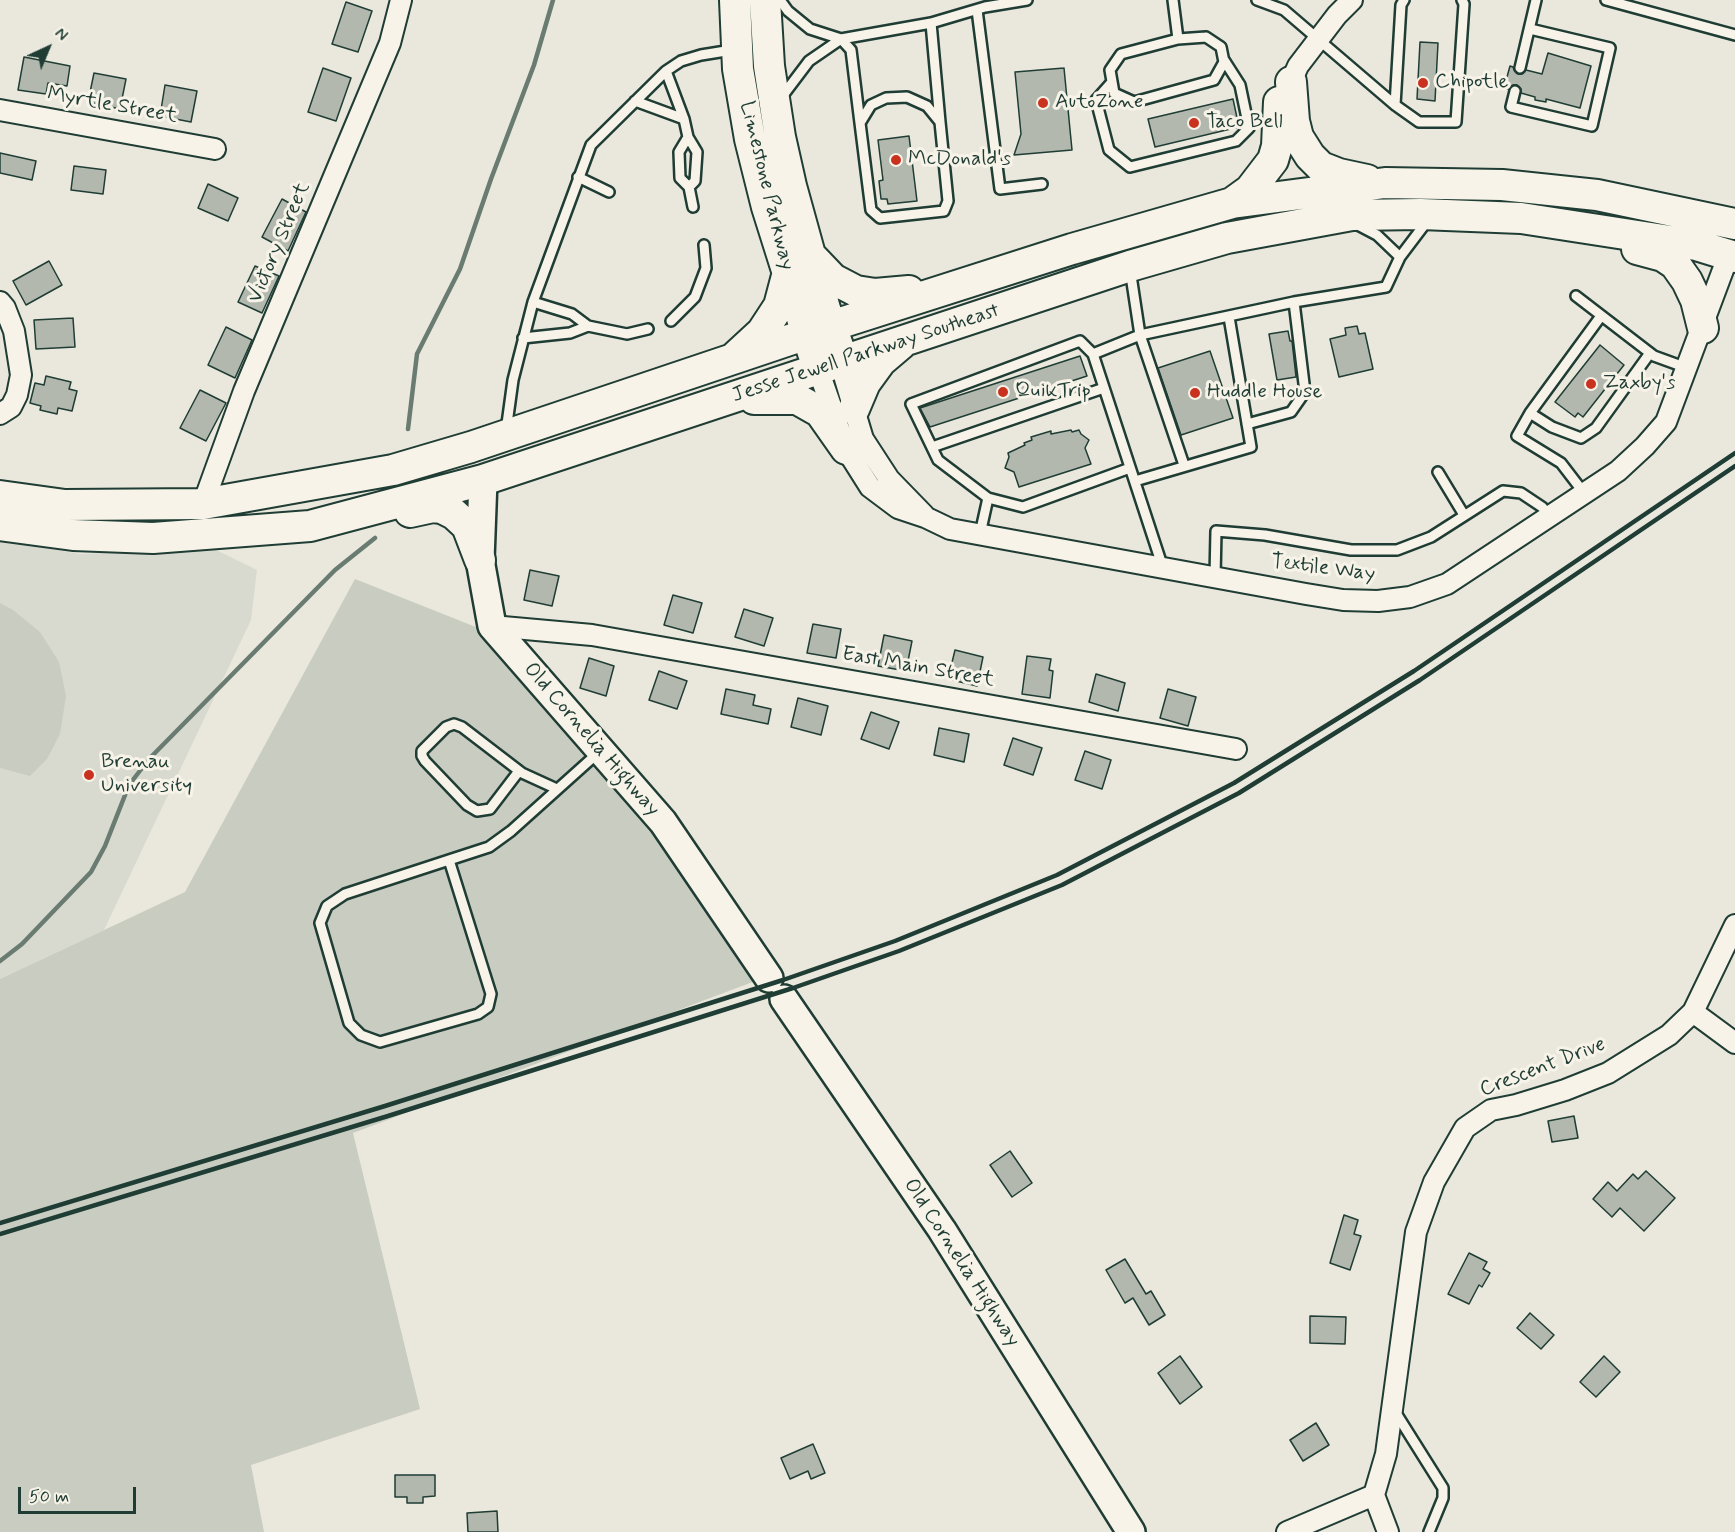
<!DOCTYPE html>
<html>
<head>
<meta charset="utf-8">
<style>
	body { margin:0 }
	#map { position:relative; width:1735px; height:1532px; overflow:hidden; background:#eae8dd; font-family:Mynerve,sans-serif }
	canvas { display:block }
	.north { position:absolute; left:18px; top:18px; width:60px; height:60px; -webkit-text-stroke:4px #f7f3e8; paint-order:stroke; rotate:44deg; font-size:16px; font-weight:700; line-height:24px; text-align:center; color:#1f3d34 }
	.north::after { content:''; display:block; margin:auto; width:21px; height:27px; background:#1f3d34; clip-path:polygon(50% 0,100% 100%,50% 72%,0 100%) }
	.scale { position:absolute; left:18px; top:1487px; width:118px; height:27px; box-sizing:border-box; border:3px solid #1f3d34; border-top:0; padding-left:8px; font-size:18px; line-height:21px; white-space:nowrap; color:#1f3d34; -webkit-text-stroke:4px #f7f3e8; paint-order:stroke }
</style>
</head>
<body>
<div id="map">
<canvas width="1735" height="1532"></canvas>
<div class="north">N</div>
<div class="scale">50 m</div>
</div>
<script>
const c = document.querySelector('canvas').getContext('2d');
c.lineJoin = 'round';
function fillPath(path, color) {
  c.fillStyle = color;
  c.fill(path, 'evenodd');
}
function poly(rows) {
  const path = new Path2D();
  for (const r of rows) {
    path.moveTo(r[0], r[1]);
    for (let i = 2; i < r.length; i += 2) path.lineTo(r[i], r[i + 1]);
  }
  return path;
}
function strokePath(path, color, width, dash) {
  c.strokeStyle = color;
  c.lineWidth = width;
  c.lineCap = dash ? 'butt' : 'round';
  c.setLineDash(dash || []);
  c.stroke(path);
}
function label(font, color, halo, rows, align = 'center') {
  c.font = font + ' Mynerve,sans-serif';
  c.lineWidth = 6;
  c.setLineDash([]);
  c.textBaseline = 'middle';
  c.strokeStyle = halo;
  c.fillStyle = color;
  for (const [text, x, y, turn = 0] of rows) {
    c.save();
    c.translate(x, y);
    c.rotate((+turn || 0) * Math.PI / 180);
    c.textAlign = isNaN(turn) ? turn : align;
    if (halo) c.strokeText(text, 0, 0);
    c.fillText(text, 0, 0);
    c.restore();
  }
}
fillPath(poly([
	[0,540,80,554,214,549,257,570,251,620,104,930,0,979]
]), '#d9dacf');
fillPath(poly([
	[355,579,521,645,779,972,353,1133,420,1409,251,1465,264,1532,0,1532,0,979,185,892],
	[0,603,13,610,40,632,59,662,66,696,60,734,47,759,30,776,0,768]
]), '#c8ccc1');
strokePath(poly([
	[408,429,417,354,460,269,491,179,534,65,553,0],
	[0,961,22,944,91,872,105,846,129,785,149,759,335,570,375,538]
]), '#6a7c72', 4.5);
const building = poly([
	[346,2,372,11,358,52,332,44,346,2],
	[1420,42,1438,43,1435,101,1417,99,1420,42],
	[1548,53,1591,66,1580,108,1546,99,1546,102,1535,100,1535,97,1521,93,1521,89,1517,85,1513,85,1508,89,1504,88,1510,66,1513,67,1514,70,1518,74,1522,74,1526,70,1542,74,1548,53],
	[24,57,70,66,67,86,48,83,46,94,18,90,24,57],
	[323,68,351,78,336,121,308,112,323,68],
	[1064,68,1072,150,1014,155,1021,134,1015,72,1064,68],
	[94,73,126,79,120,109,88,102,94,73],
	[165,85,197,91,191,122,160,116,165,85],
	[1233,99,1239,127,1155,147,1148,119,1233,99],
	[909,136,917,201,888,204,887,199,881,199,879,181,883,180,878,140,909,136],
	[0,153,36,161,32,180,0,173,0,153],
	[74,166,106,170,103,194,71,190,74,166],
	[208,184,238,198,228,221,198,208,208,184],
	[282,199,306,212,288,251,262,237,282,199],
	[49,261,62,285,26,305,13,281,49,261],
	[255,266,279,276,262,313,238,302,255,266],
	[73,318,75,347,36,349,34,320,73,318],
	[1357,326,1359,334,1365,333,1373,369,1339,377,1330,339,1346,335,1345,328,1357,326],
	[226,327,252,340,235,378,208,365,226,327],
	[1288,331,1290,341,1292,341,1296,377,1277,380,1269,334,1288,331],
	[1600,345,1624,365,1583,417,1578,413,1575,417,1555,402,1600,345],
	[1210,351,1233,418,1181,435,1158,368,1210,351],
	[1080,356,1087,376,930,427,920,408,1080,356],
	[46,376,71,382,69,389,77,391,72,411,58,408,57,414,40,410,41,406,30,403,35,383,44,385,46,376],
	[200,390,226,403,206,441,180,428,200,390],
	[1071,430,1072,432,1079,430,1081,434,1089,440,1085,448,1091,464,1019,487,1014,472,1005,468,1009,457,1008,453,1025,445,1024,443,1032,440,1031,437,1051,431,1051,434,1071,430],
	[530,570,559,576,552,606,524,600,530,570],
	[673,595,702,603,693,633,664,625,673,595],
	[744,609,773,618,764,646,735,637,744,609],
	[813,624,841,629,836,658,807,653,813,624],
	[884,635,912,641,906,671,878,666,884,635],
	[955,650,983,657,977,686,948,679,955,650],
	[1027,656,1051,659,1049,670,1053,671,1050,698,1022,694,1027,656],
	[589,658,614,666,606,696,580,688,589,658],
	[659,671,687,681,677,709,649,700,659,671],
	[1096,674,1125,683,1118,711,1089,702,1096,674],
	[726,689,755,695,753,705,771,709,768,724,721,714,726,689],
	[1168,689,1196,697,1188,726,1160,718,1168,689],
	[798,698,828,706,821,735,791,727,798,698],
	[871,712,899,722,889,749,861,739,871,712],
	[939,728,969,734,964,762,934,755,939,728],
	[1013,738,1042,748,1033,775,1004,765,1013,738],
	[1085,751,1111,760,1102,789,1075,780,1085,751],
	[1574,1116,1578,1138,1552,1142,1548,1121,1574,1116],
	[1010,1151,1032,1183,1012,1197,990,1165,1010,1151],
	[1646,1171,1675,1198,1644,1231,1620,1208,1612,1217,1593,1199,1608,1182,1617,1191,1633,1174,1638,1179,1646,1171],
	[1344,1215,1358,1220,1354,1234,1361,1236,1350,1270,1330,1263,1344,1215],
	[1469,1253,1487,1262,1483,1269,1490,1273,1482,1287,1479,1285,1469,1304,1448,1294,1469,1253],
	[1125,1259,1146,1294,1151,1291,1165,1315,1149,1325,1133,1298,1125,1303,1106,1270,1125,1259],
	[1530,1313,1554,1335,1541,1349,1517,1328,1530,1313],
	[1310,1316,1346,1317,1345,1344,1310,1343,1310,1316],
	[1180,1356,1202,1387,1180,1404,1158,1373,1180,1356],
	[1604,1356,1620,1372,1596,1397,1580,1382,1604,1356],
	[1316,1423,1329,1445,1303,1461,1290,1440,1316,1423],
	[813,1444,825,1473,811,1479,808,1471,790,1479,781,1458,813,1444],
	[395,1475,435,1475,435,1496,423,1497,423,1503,407,1503,407,1497,395,1497,395,1475],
	[497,1511,498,1532,468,1532,467,1513,497,1511]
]);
fillPath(building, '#b2b8ae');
strokePath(building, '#1f3d34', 1.5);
const lane = poly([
	[780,0,788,11,810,29,841,39,851,50,860,123,871,210,880,218,944,211,948,201,940,122,927,106,907,97,886,98,871,105,860,123],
	[1173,0,1178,39],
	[1257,0,1284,10,1395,105,1419,122,1456,122,1464,4,1462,0],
	[1606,0,1735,35],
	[977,10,1000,189,1042,184],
	[931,23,940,122],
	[1206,37,1221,47,1224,62,1214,80,1134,102,1114,93,1110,70,1121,54,1178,39,1206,37],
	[1520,68,1536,0],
	[666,71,684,119,688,137,697,152,695,181,689,187],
	[1112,82,1096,100,1109,150,1130,167,1236,141,1249,128,1240,85,1224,60],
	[1515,91,1511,107,1592,126,1610,48,1530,29],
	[781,98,809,61,841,39,931,23,985,7,1027,0],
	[635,101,684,119],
	[1395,105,1401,5,1404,0],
	[688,137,679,152,680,178,689,187,693,207],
	[578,177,609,192],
	[1356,224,1377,235,1400,257],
	[1130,269,1140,335,1184,465],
	[1576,296,1654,356,1687,368],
	[533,302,572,314,588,326,627,334,648,329],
	[1601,316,1530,413,1552,427,1581,438,1596,428,1650,353],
	[671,321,695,297,706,268,704,245],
	[523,338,570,333,588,326],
	[1093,354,1080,341,911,404,938,460,988,498,1023,507,1130,468],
	[1530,413,1517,436,1561,463,1584,493],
	[1247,424,1291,412,1305,392,1294,302],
	[506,431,513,380,533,302,591,145,666,71,681,61,701,55,732,50],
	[932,447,1104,388],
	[1438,472,1464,515],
	[1135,481,1251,447,1229,317],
	[980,534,988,498],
	[1163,568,1093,354,1140,335,1294,302,1386,287,1400,257,1428,220],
	[1215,577,1216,531,1265,535,1351,550,1397,550,1431,537,1503,491,1521,493,1542,507,1550,516],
	[519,771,490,809,477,811,467,805,425,761,422,756,422,751,446,727,454,724,462,727,522,773,557,789],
	[449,860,491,994,488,1007,478,1014,380,1042,361,1035,349,1023,320,923,327,906,345,894,449,860,489,847,511,831,599,752],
	[1394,1410,1443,1488,1443,1498,1429,1532]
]);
const street = poly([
	[1291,82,1298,66,1337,15,1352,0],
	[0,110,215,149],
	[0,302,5,308,14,331,21,375,17,395,11,407,0,414],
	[842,360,845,379,863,439,889,479,924,515],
	[818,369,846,449,870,487,898,508,925,517,950,529,1306,594,1343,600,1378,601,1410,597,1447,584,1618,471,1645,446,1666,422,1729,254],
	[203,504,244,391,390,43,401,0],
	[492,626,592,635,1236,749],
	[1693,1012,1735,1043],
	[1374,1495,1386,1454,1416,1232,1434,1182,1465,1128,1491,1110,1516,1105,1565,1090,1608,1073,1669,1035,1693,1012,1735,925],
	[1374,1495,1388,1532],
	[1287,1532,1374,1495]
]);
const secondary = poly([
	[483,480,480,560,492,626,663,822,769,978],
	[784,999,942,1230,1131,1532]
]);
const primary = poly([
	[735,0,738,69,750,139,767,207,813,353],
	[765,0,769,66,780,137,791,186,825,309,838,346],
	[1291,82,1294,121,1298,137,1310,156,1321,167,1339,174,1367,180],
	[1232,203,1250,190,1273,160,1277,146,1279,102],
	[1637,249,1663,256,1675,264,1687,281,1696,300,1703,328],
	[811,256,833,279,856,291,875,294,909,291],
	[736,356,762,332,779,306,788,272],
	[754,399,797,399,820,412,846,449],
	[854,409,865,383,881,361,901,344],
	[0,496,65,505,203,504,393,470,471,447,831,326,1072,249,1232,203,1385,183,1502,185,1597,195,1735,224],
	[410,512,433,507,442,508,454,514,467,526,480,560],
	[0,525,73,535,153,538,310,526,483,480,1130,266,1227,238,1352,215,1421,214,1521,218,1696,245,1735,257]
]);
strokePath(lane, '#1f3d34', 14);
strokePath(street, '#1f3d34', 24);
strokePath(secondary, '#1f3d34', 32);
strokePath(primary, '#1f3d34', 34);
strokePath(lane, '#f7f3e8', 9);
strokePath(street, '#f7f3e8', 20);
strokePath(secondary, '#f7f3e8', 27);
strokePath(primary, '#f7f3e8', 30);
strokePath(poly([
	[0,1223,385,1106,783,980,895,941,1057,875,1234,783,1414,671,1735,453],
	[0,1234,388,1116,793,988,899,951,1062,885,1239,793,1420,680,1735,466]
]), '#1f3d34', 4.5);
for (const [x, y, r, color] of [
	[1423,83,6,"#c8321e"],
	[1043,103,6,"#c8321e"],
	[1194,123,6,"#c8321e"],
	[896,160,6,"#c8321e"],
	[1591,384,6,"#c8321e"],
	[1003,392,6,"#c8321e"],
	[1195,393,6,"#c8321e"],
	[89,775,6,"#c8321e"]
]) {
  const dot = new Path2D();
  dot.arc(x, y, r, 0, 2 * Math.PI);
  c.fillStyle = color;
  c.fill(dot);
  strokePath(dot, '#f7f3e8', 2);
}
label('21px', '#1f3d34', '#f7f3e8', [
	["Chipotle",1435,83],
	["AutoZone",1055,103],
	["Taco Bell",1206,123],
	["McDonald's",908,160],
	["Zaxby's",1603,384],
	["QuikTrip",1015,392],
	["Huddle House",1207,393],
	["Brenau",101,763],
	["University",101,787]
], 'left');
label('21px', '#1f3d34', '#f7f3e8', [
	["Myrtle Street",112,106,10],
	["Limestone Parkway",766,186,76],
	["Victory Street",280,243,-67],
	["Jesse Jewell Parkway Southeast",866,354,-18],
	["Textile Way",1323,569,7],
	["East Main Street",918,668,10],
	["Old Cornelia Highway",591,740,49],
	["Crescent Drive",1543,1068,-21],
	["Old Cornelia Highway",961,1263,57]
]);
</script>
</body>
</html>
